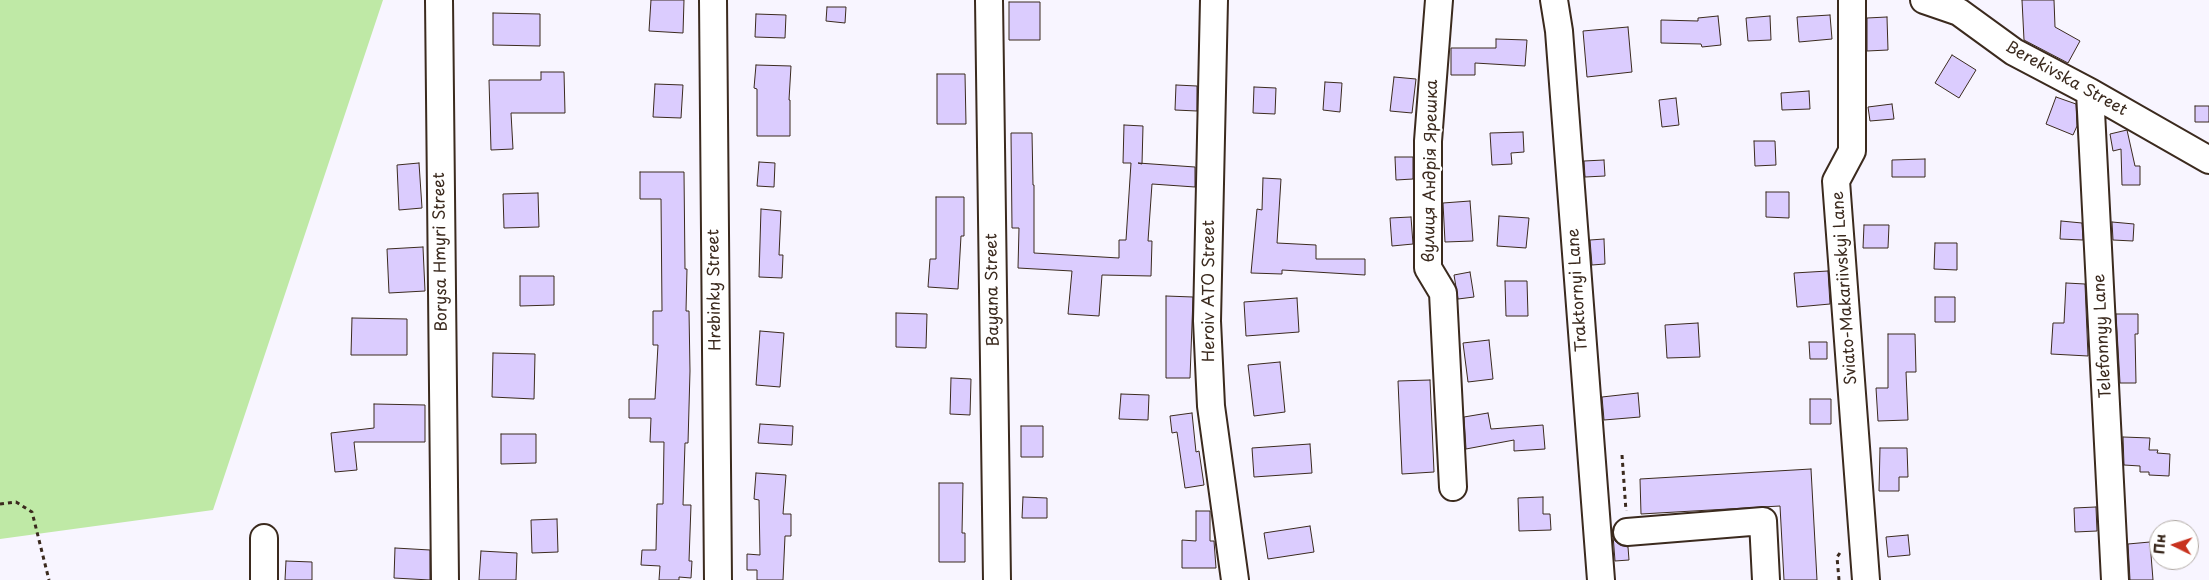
<!DOCTYPE html>
<html>
<head>
<meta charset="utf-8">
<style>
	body { margin:0 }
	#map { position:relative; width:2209px; height:580px; overflow:hidden; background:#f8f5ff; font-family:"Playpen Sans",sans-serif }
	canvas { display:block }
	.north { position:absolute; left:2149px; top:520px; width:50px; height:50px; box-sizing:border-box; background:#fff; border:1px solid #b1aaa5; border-radius:50%; rotate:274deg; font-size:14px; font-weight:700; line-height:20px; text-align:center; color:#3b2a1e }
	.north::after { content:''; display:block; margin:auto; width:18px; height:22px; background:#c8321e; clip-path:polygon(50% 0,100% 100%,50% 72%,0 100%) }
</style>
</head>
<body>
<div id="map">
<canvas width="2209" height="580"></canvas>
<div class="north">Пн</div>
</div>
<script>
const c = document.querySelector('canvas').getContext('2d');
c.lineJoin = 'round';
function fillPath(path, color) {
  c.fillStyle = color;
  c.fill(path, 'evenodd');
}
function poly(rows) {
  const path = new Path2D();
  for (const r of rows) {
    path.moveTo(r[0], r[1]);
    for (let i = 2; i < r.length; i += 2) path.lineTo(r[i], r[i + 1]);
  }
  return path;
}
function strokePath(path, color, width, dash) {
  c.strokeStyle = color;
  c.lineWidth = width;
  c.lineCap = dash ? 'butt' : 'round';
  c.setLineDash(dash || []);
  c.stroke(path);
}
function label(font, color, halo, rows, align = 'center') {
  c.font = font + ' "Playpen Sans",sans-serif';
  c.lineWidth = 4.5;
  c.setLineDash([]);
  c.textBaseline = 'middle';
  c.strokeStyle = halo;
  c.fillStyle = color;
  for (const [text, x, y, turn = 0] of rows) {
    c.save();
    c.translate(x, y);
    c.rotate((+turn || 0) * Math.PI / 180);
    c.textAlign = isNaN(turn) ? turn : align;
    if (halo) c.strokeText(text, 0, 0);
    c.fillText(text, 0, 0);
    c.restore();
  }
}
fillPath(poly([
	[0,0,383,0,213,510,0,539]
]), '#bfe9a6');
const building = poly([
	[651,0,684,0,683,33,649,31,651,0],
	[2022,0,2054,0,2055,27,2080,41,2068,63,2024,40,2022,0],
	[1009,2,1040,2,1040,40,1009,40,1009,2],
	[827,7,846,7,845,23,826,21,827,7],
	[493,13,540,14,540,46,493,45,493,13],
	[756,14,786,15,785,38,755,37,756,14],
	[1830,15,1832,39,1799,42,1797,17,1830,15],
	[1718,16,1721,45,1702,47,1701,44,1661,43,1661,20,1698,21,1698,18,1718,16],
	[1770,16,1771,40,1748,41,1746,18,1770,16],
	[1887,17,1888,50,1867,51,1867,18,1887,17],
	[1628,27,1632,72,1587,77,1583,31,1628,27],
	[1496,39,1527,40,1525,66,1475,63,1475,75,1451,75,1451,48,1496,48,1496,39],
	[1952,55,1976,70,1959,98,1935,83,1952,55],
	[756,65,791,66,789,100,790,100,790,136,757,136,757,89,754,88,756,65],
	[541,72,564,72,565,113,511,113,513,149,491,150,489,80,541,80,541,72],
	[937,74,965,74,966,124,937,124,937,74],
	[1394,77,1416,79,1412,113,1390,111,1394,77],
	[1325,82,1342,83,1340,112,1323,110,1325,82],
	[655,84,683,85,681,118,653,117,655,84],
	[1176,85,1197,86,1197,111,1175,110,1176,85],
	[1254,87,1276,88,1275,114,1253,113,1254,87],
	[1809,91,1810,109,1782,110,1781,93,1809,91],
	[2056,97,2076,104,2077,126,2073,135,2046,124,2056,97],
	[1676,98,1679,125,1662,127,1659,100,1676,98],
	[1892,104,1894,119,1870,121,1868,107,1892,104],
	[2195,106,2209,106,2209,122,2195,122,2195,106],
	[1124,125,1143,126,1142,164,1138,163,1195,167,1195,187,1152,184,1148,241,1152,241,1151,276,1102,275,1099,316,1068,314,1072,271,1018,268,1019,228,1012,228,1011,133,1032,133,1033,185,1034,185,1034,253,1119,258,1119,240,1126,240,1131,163,1123,163,1124,125],
	[2127,130,2135,166,2140,166,2140,185,2122,185,2121,149,2113,151,2110,134,2127,130],
	[1523,132,1524,152,1511,153,1512,164,1492,165,1490,133,1523,132],
	[1754,141,1775,141,1776,165,1755,166,1754,141],
	[1395,157,1413,157,1413,179,1396,180,1395,157],
	[1925,159,1925,177,1892,177,1892,160,1925,159],
	[1604,160,1605,176,1585,177,1584,161,1604,160],
	[759,162,775,163,774,187,757,186,759,162],
	[419,163,422,208,399,210,397,165,419,163],
	[640,172,684,172,685,269,687,269,686,311,689,311,690,371,688,443,685,443,683,505,691,505,689,561,692,561,691,578,679,577,679,580,659,580,660,566,641,565,642,550,656,550,657,504,663,504,664,442,650,442,651,418,629,418,629,399,655,399,658,345,653,345,653,311,662,311,661,199,640,199,640,172],
	[1263,178,1281,179,1277,243,1316,245,1316,259,1365,259,1365,275,1282,270,1282,274,1251,273,1257,209,1262,210,1263,178],
	[1766,192,1789,192,1789,218,1766,217,1766,192],
	[538,193,539,227,504,228,503,194,538,193],
	[936,197,964,197,964,236,961,236,958,289,928,287,930,259,936,259,936,197],
	[1470,201,1473,241,1445,242,1443,203,1470,201],
	[761,209,781,211,779,255,783,255,782,278,759,277,761,209],
	[1499,216,1529,218,1526,248,1497,246,1499,216],
	[1411,217,1413,244,1392,246,1390,218,1411,217],
	[2061,221,2082,223,2083,240,2060,239,2061,221],
	[2112,222,2134,224,2133,241,2113,240,2112,222],
	[1864,225,1889,225,1888,248,1863,248,1864,225],
	[1604,239,1605,264,1592,265,1590,240,1604,239],
	[1935,243,1957,243,1957,270,1934,269,1935,243],
	[423,247,425,291,389,293,387,249,423,247],
	[1828,271,1830,304,1797,307,1794,273,1828,271],
	[1470,272,1474,297,1458,299,1454,275,1470,272],
	[520,276,554,276,554,305,520,306,520,276],
	[1505,281,1527,281,1528,316,1506,316,1505,281],
	[2066,283,2085,284,2088,356,2051,354,2053,323,2064,323,2066,283],
	[1166,296,1193,297,1190,378,1166,378,1166,296],
	[1935,297,1955,297,1955,322,1935,322,1935,297],
	[1297,298,1299,332,1246,336,1244,302,1297,298],
	[896,313,927,314,926,348,896,347,896,313],
	[2116,314,2138,314,2138,334,2135,334,2136,383,2120,383,2116,314],
	[352,318,407,319,407,355,351,355,352,318],
	[1698,323,1700,357,1667,358,1665,325,1698,323],
	[760,331,784,333,780,387,756,385,760,331],
	[1888,334,1915,334,1916,372,1906,372,1908,420,1878,421,1876,388,1888,388,1888,334],
	[1489,340,1493,379,1468,382,1463,343,1489,340],
	[1809,342,1827,342,1827,359,1810,359,1809,342],
	[493,353,535,354,534,399,492,397,493,353],
	[1280,362,1285,412,1254,416,1248,365,1280,362],
	[951,378,971,379,970,415,950,414,951,378],
	[1430,380,1434,472,1402,474,1398,381,1430,380],
	[1638,393,1640,417,1604,420,1602,397,1638,393],
	[1121,394,1149,395,1148,420,1119,419,1121,394],
	[1810,399,1831,399,1831,424,1810,424,1810,399],
	[374,404,425,405,425,442,354,442,357,470,335,472,331,433,374,428,374,404],
	[1192,413,1196,452,1199,451,1204,485,1185,488,1177,432,1172,433,1170,416,1192,413],
	[1488,413,1491,429,1543,425,1545,449,1514,451,1514,440,1466,449,1464,417,1488,413],
	[760,424,793,426,792,445,758,443,760,424],
	[1021,426,1043,426,1043,457,1021,457,1021,426],
	[501,434,536,434,536,463,501,464,501,434],
	[2123,437,2150,438,2149,450,2158,450,2157,453,2170,454,2169,476,2149,475,2149,472,2140,472,2140,466,2124,465,2123,437],
	[1310,444,1312,473,1254,477,1252,448,1310,444],
	[1880,448,1907,448,1908,477,1899,477,1899,491,1879,491,1880,448],
	[1811,469,1817,580,1784,580,1780,506,1641,514,1640,479,1811,469],
	[756,473,786,475,783,514,791,514,791,536,785,536,783,580,757,580,757,570,747,570,747,554,760,555,759,500,754,499,756,473],
	[939,483,963,483,962,533,965,533,965,562,939,562,939,483],
	[1023,497,1047,498,1047,518,1022,518,1023,497],
	[1543,497,1543,514,1550,514,1551,530,1519,531,1518,498,1543,497],
	[2096,507,2097,531,2075,532,2074,508,2096,507],
	[1196,511,1210,511,1210,541,1214,541,1216,568,1182,568,1182,540,1196,541,1196,511],
	[557,519,558,552,532,553,531,520,557,519],
	[1310,526,1314,552,1268,559,1264,533,1310,526],
	[1613,535,1615,541,1620,545,1628,547,1629,560,1615,561,1613,535],
	[1908,535,1910,555,1888,557,1886,537,1908,535],
	[2150,542,2153,580,2130,580,2128,544,2150,542],
	[395,548,430,550,430,580,394,578,395,548],
	[481,551,517,553,516,580,479,580,481,551],
	[286,561,312,562,312,580,285,580,286,561]
]);
fillPath(building, '#dbccfe');
strokePath(building, '#3b2a1e', 1);
const minor = poly([
	[439,0,445,580],
	[713,0,718,580],
	[989,0,997,580],
	[1214,0,1207,321,1211,406,1235,580],
	[1439,0,1428,141,1428,268,1443,293,1453,487],
	[1554,0,1559,31,1601,580],
	[1852,0,1852,151,1836,181,1866,580],
	[1924,0,1959,12,2014,52,2090,92,2209,160],
	[2090,92,2115,580],
	[1627,532,1763,521,1766,580],
	[264,580,264,538]
]);
strokePath(minor, '#3b2a1e', 30);
strokePath(poly([
	[1622,455,1626,511],
	[0,504,16,502,32,512,49,580],
	[1839,580,1837,557,1842,550]
]), '#3b2a1e', 3, [4, 4]);
strokePath(minor, '#fff', 26);
label('16px', '#3b2a1e', '#fff', [
	["Berekivska Street",2066,79,29],
	["вулиця Андрія Ярешка",1431,171,-89],
	["Borysa Hmyri Street",441,252,-91],
	["Sviato-Makariivskyi Lane",1845,288,-94],
	["Hrebinky Street",715,290,-91],
	["Bayana Street",993,290,-91],
	["Traktornyi Lane",1578,290,-94],
	["Heroiv ATO Street",1210,291,-90],
	["Telefonnyy Lane",2103,336,-93]
]);
</script>
</body>
</html>
